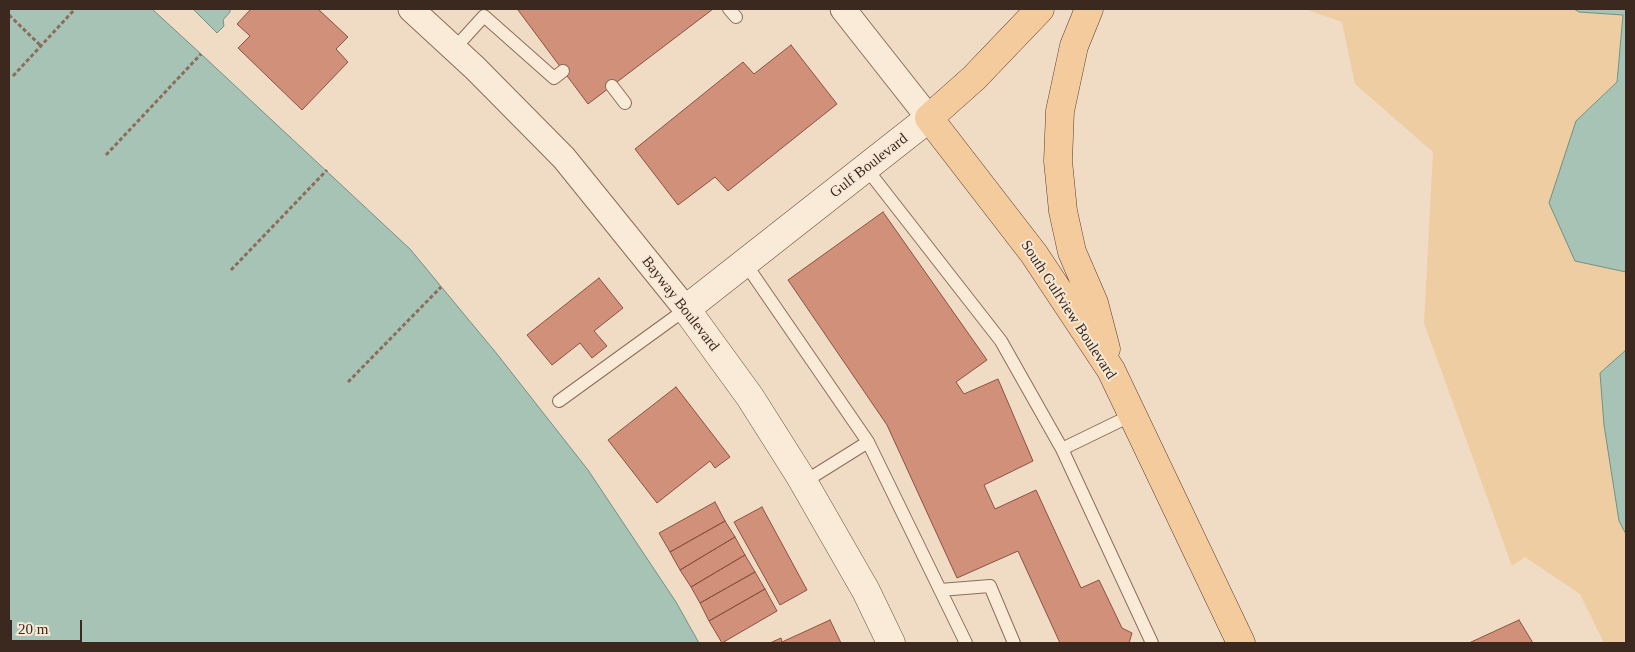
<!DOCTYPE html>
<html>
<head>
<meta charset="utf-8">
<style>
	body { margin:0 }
	#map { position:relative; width:1635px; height:652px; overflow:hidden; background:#f0dcc5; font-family:"Times New Roman",serif }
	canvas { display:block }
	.frame { position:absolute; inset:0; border:10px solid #3b281e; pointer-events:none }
	.scale { position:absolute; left:10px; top:620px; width:72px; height:22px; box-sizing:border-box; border:2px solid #3b281e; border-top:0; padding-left:6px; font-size:15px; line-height:18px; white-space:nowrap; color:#3b281e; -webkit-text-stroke:4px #f7e8d5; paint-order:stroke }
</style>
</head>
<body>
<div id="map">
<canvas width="1635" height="652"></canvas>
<div class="frame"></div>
<div class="scale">20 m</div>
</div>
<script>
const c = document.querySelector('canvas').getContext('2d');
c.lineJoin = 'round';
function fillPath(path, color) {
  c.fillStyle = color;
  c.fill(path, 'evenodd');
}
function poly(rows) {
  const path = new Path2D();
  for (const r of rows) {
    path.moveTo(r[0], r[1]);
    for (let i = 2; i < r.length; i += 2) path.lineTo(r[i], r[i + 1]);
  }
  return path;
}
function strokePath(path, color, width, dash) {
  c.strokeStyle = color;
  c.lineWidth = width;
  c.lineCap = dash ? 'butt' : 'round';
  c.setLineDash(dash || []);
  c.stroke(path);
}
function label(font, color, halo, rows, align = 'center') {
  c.font = font + ' "Times New Roman",serif';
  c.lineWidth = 4;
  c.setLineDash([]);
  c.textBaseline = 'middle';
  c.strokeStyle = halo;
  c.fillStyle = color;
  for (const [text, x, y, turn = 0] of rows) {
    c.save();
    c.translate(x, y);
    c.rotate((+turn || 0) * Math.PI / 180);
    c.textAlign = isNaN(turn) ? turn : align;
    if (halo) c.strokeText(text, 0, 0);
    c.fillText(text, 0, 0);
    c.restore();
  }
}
fillPath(poly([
	[1305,9,1604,9,1623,15,1616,83,1576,121,1575,261,1626,272,1626,350,1600,373,1604,425,1619,521,1626,534,1626,643,1604,643,1580,594,1525,557,1512,566,1424,323,1433,152,1355,84,1342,22]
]), '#edcda1');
const water = poly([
	[9,9,152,9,201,54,410,249,497,354,588,470,676,602,699,643,9,643,9,9],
	[193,9,230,9,230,12,223,20,224,26,217,33,193,9],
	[1574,9,1626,9,1626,272,1575,261,1549,203,1576,121,1617,82,1623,15,1579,12,1574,9],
	[1626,350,1626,534,1619,521,1604,425,1600,373,1626,350]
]);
fillPath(water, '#a7c3b6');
strokePath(water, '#6d9283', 1);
const building = poly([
	[251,9,318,9,348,37,336,49,348,62,302,110,238,48,250,36,237,24,251,9],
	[520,9,713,9,588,104,518,10,520,9],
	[791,45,837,104,728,191,715,177,678,205,635,149,743,62,754,74,791,45],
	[883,212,987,360,956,382,964,394,998,379,1033,461,984,485,995,509,1036,490,1081,588,1099,580,1122,628,1132,633,1129,643,1060,643,1018,551,957,578,887,425,788,280,883,212],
	[599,278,623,308,594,331,607,346,592,358,580,343,552,365,527,335,599,278],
	[676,387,730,457,715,468,710,461,657,503,608,440,676,387],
	[715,502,725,521,670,552,659,533,715,502],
	[762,507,807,590,780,605,734,522,762,507],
	[725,521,735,537,680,570,670,552,725,521],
	[735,537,745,555,691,587,680,570,735,537],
	[745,555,755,572,700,603,691,587,745,555],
	[755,572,765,589,709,621,700,603,755,572],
	[765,589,777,611,722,643,709,621,765,589],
	[830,620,841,643,770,643,781,638,782,642,830,620],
	[1519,620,1533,643,1469,643,1519,620]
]);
fillPath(building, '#d09079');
strokePath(building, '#8c513f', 1);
const lane = poly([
	[729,9,736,17],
	[454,49,484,16,554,78,563,71],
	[612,86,625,103],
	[866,168,1001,341,1062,449,1152,643],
	[745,263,868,442,804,482],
	[559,401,686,309],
	[868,442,966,643],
	[1062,449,1132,415],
	[940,590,990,586,1014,643]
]);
const street = poly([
	[411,9,475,68,564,158,686,309],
	[843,9,929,118]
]);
const secondary = poly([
	[891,643,866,591,800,476,750,397,686,309,929,118]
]);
const primary = poly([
	[1040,9,974,78,929,118,1034,254,1111,370,1241,643],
	[1089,9,1074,46,1060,111,1058,161,1063,211,1072,252,1094,303,1106,349]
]);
strokePath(lane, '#8c6d5a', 14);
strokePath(street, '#8c6d5a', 27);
strokePath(secondary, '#6e4e3d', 29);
strokePath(primary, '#5a3c2e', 29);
strokePath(poly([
	[9,15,41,46],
	[13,76,75,9],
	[106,155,201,54],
	[231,270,327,170],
	[348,382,441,287]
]), '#8c6d5a', 3, [4, 2.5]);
strokePath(lane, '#faebd9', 12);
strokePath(street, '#faebd9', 25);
strokePath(secondary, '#faebd9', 28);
strokePath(primary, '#f4cb9c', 28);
label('15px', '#3b281e', '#f7e8d5', [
	["Gulf Boulevard",869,166,-38],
	["Bayway Boulevard",680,304,52],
	["South Gulfview Boulevard",1068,310,57]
]);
</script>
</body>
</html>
